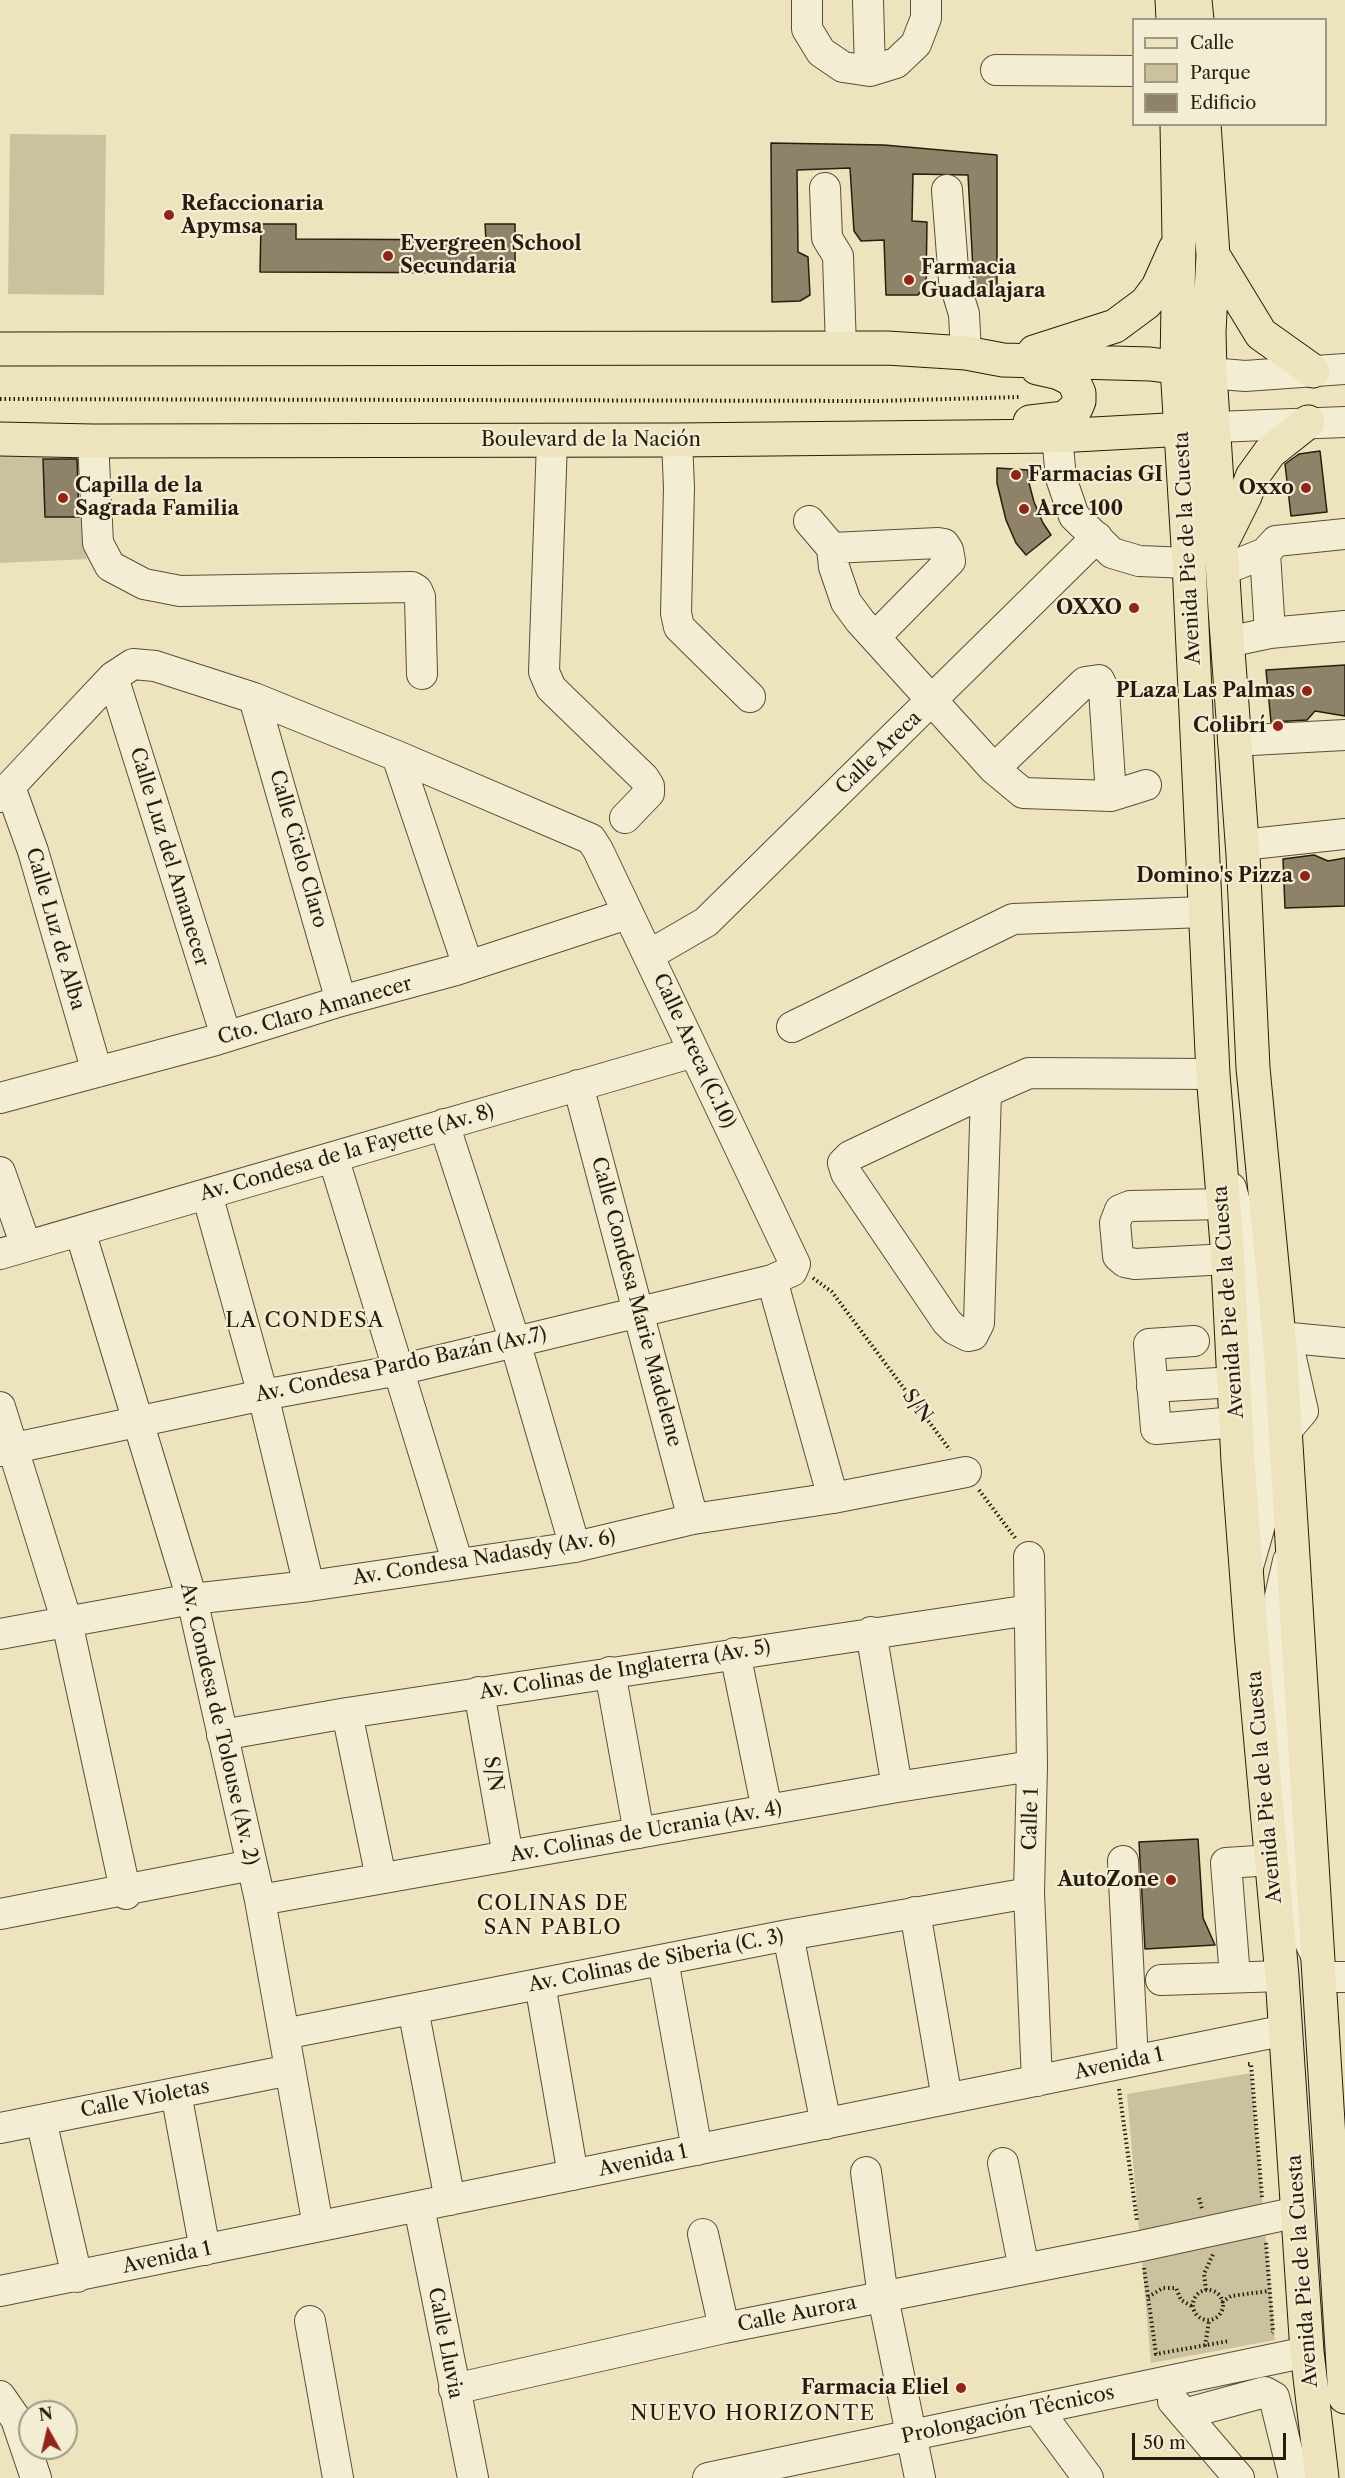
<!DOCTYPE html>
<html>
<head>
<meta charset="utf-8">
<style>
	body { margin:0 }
	#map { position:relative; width:1345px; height:2478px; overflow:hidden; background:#ede3bd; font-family:"Libre Caslon Text",serif }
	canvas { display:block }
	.legend { position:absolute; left:1132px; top:18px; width:195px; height:108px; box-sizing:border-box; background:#f3edd4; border:2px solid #a29985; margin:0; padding:8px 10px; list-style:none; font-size:18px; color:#281c0f }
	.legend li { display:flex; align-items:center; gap:12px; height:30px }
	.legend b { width:30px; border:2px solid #a29985 }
	.north { position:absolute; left:18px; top:2400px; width:60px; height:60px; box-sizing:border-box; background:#f3edd4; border:2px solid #a29985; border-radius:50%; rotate:352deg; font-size:16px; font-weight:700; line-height:24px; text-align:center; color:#281c0f }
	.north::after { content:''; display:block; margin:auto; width:21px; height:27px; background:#8f2418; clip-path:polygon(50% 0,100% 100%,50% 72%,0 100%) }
	.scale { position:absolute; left:1132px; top:2433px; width:154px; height:27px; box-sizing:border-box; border:3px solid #281c0f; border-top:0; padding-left:8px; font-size:18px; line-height:21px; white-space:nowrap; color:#281c0f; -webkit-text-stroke:4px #f3edd4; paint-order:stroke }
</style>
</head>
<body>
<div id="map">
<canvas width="1345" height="2478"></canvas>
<ul class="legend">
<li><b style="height:8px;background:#ede3bd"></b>Calle</li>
<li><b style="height:16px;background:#ccc19f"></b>Parque</li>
<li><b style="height:16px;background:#8e8369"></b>Edificio</li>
</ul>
<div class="north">N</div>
<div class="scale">50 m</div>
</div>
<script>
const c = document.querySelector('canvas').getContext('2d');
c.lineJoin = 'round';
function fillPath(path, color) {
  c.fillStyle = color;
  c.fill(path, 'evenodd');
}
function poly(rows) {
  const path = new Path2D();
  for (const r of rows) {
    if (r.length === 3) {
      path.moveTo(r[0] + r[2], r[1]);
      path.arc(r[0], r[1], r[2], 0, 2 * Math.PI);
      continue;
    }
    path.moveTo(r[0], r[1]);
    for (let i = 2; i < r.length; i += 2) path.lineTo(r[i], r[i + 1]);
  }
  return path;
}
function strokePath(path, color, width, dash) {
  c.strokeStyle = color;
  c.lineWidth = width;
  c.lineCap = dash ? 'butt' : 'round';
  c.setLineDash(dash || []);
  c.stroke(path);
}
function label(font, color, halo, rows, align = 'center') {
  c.font = font + ' "Libre Caslon Text",serif';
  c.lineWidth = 4.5;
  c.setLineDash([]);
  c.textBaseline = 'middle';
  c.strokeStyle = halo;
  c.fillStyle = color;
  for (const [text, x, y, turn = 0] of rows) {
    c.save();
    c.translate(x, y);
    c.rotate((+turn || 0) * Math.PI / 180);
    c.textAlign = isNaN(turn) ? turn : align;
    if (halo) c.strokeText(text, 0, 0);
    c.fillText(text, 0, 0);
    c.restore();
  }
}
fillPath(poly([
	[10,134,106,135,104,295,8,294],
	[0,447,43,447,45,516,83,517,87,559,0,563],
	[1251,2073,1275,2340,1151,2363,1127,2094]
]), '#ccc19f');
const building = poly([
	[771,143,884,145,997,155,997,291,975,292,974,289,968,175,913,174,912,221,927,222,926,285,918,295,886,295,884,240,861,241,854,231,850,168,797,170,798,252,808,257,810,295,800,301,772,302,771,143],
	[261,224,296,224,296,239,486,240,485,224,515,224,515,273,260,272,261,224],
	[1320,451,1327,512,1291,516,1285,464,1299,454,1320,451],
	[43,459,77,459,79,517,45,517,43,459],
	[997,468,1028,470,1029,483,1034,502,1043,523,1051,535,1026,555,1016,543,1006,520,997,483,997,468],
	[1345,665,1345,716,1315,711,1307,720,1271,722,1266,670,1345,665],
	[1314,855,1328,861,1345,858,1345,906,1285,908,1283,859,1314,855],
	[1198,1839,1203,1918,1215,1945,1145,1949,1139,1842,1198,1839]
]);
fillPath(building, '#8e8369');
strokePath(building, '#281c0f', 1.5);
const minor = poly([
	[807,0,807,29,821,52,843,67,870,71,896,63,916,44,926,18,926,0],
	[868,0,870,71],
	[996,70,1134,71],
	[825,188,827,238,838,256,841,348],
	[947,190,954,281,964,314,966,353],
	[1204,396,1210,373,1245,376,1345,369],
	[1215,427,1345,422],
	[1057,436,1061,478,1074,516,1112,553,1139,561,1189,563],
	[677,440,679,488,676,613,679,627,750,697],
	[93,441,98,543,110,566,144,584,180,591,412,587,417,590,420,597,422,674],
	[552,441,544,672,551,688,644,778,649,786,649,793,625,818],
	[809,521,832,548,834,567,846,602,860,621,994,769,1023,793,1111,796,1146,785],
	[832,548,938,543,944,544,948,550,950,561,875,637],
	[1265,553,1270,633],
	[1223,570,1265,553,1276,541,1345,534],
	[1227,642,1270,633,1345,626],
	[113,677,226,1036],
	[254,698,341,1001],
	[1233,741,1345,735],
	[397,756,468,966],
	[994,769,1085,682,1099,680,1104,690,1111,796],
	[10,787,33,851,97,1072],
	[0,797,113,677,133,664,155,666,254,698,397,756,591,839,598,850,795,1264,792,1271,772,1280,399,1370,263,1395,0,1451],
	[1242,845,1345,834],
	[649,955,706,922,1097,537],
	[792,1027,1013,919,1204,912],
	[578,1085,693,1519],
	[986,1092,979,1323,973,1335,968,1336,954,1329,947,1322,846,1173,843,1163,850,1156,986,1092,1029,1073,1213,1074],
	[0,1098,216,1040,341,1001,456,970,627,914],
	[444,1124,515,1342,575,1547],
	[333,1157,458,1564],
	[0,1172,26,1246],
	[1231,1188,1249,1252,1266,1504,1248,1567],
	[207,1194,263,1395,309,1586],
	[1224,1204,1130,1206,1120,1210,1115,1223,1118,1256,1125,1262,1135,1264,1228,1259],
	[80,1231,192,1599,260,1900,318,2226],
	[0,1254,694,1052],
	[772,1280,833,1498],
	[1280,1337,1345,1343],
	[1194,1341,1149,1344,1156,1429,1236,1422],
	[1152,1387,1235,1382],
	[0,1407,67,1622,126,1894],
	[1286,1431,1303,1411,1291,1358],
	[1029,1557,1032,1766,1029,1893,1037,2081],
	[1288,1561,1272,1631,1296,1913,1316,1955],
	[871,1632,897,1787],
	[0,1634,192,1599,309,1586,575,1547,693,1519,833,1498,966,1472],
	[735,1653,767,1810],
	[610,1672,639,1833],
	[479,1692,508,1856],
	[347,1713,381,1878],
	[222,1735,347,1713,1030,1610],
	[1123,1861,1133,2061],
	[260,1900,897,1787,1032,1766],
	[915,1912,947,2099],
	[0,1914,252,1865],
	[788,1935,826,2124],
	[663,1960,697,2150],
	[1235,1977,1226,1863,1272,1860],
	[1319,1977,1345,1977],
	[1161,1980,1282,1976],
	[540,1984,573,2175],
	[413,2009,450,2200],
	[284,2034,788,1935,1029,1893],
	[176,2093,205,2250],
	[41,2120,77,2277],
	[0,2128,290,2070],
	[1003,2163,1024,2269],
	[866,2172,883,2297,920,2478],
	[419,2207,473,2478],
	[703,2234,724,2328],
	[0,2291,1286,2030],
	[310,2321,338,2478],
	[454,2389,724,2328,1141,2246,1298,2212],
	[0,2396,16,2419,36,2478],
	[1173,2401,1239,2478],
	[1037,2409,1088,2478],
	[1184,2414,1265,2392,1274,2397,1294,2478],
	[708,2478,1307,2352]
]);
const major = poly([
	[1172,0,1173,20],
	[1195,0,1197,20],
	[1177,124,1179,239,1177,367,1189,563,1213,1074,1227,1245,1238,1462,1251,1633,1282,1976,1307,2352,1322,2478],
	[1204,124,1213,255,1209,332,1210,373,1225,609,1243,855,1253,1068,1280,1347,1345,2397],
	[1213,255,1261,334,1313,371],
	[0,349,887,348,966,353,1003,360,1150,364,1197,370],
	[1034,352,1115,326,1146,303,1158,287,1175,249],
	[1030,422,1065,418,1076,408,1079,401,1079,393,1073,380,1059,373,1037,368],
	[0,439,93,441,677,440,1057,436,1204,428],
	[1222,542,1245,496,1252,477,1270,452,1308,422]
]);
strokePath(minor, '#594e3a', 32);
strokePath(major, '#281c0f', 35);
strokePath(poly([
	[0,399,878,401,1019,397],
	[813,1278,832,1292,950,1450],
	[979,1490,1016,1539],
	[1248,2064,1251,2064,1262,2197],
	[1119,2089,1137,2221],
	[1199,2198,1202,2209],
	[1266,2243,1273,2332,1272,2333],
	[1144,2268,1156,2354,1229,2341],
	[1206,2290,1204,2274,1213,2254],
	[1208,2305,15],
	[1148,2297,1163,2288,1176,2288,1181,2300,1193,2307],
	[1222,2302,1231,2296,1269,2291],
	[1205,2346,1209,2321]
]), '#281c0f', 4, [1.5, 3]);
strokePath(minor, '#f3edd4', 30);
strokePath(major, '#ede3bd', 33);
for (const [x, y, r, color] of [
	[169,215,6,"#8f2418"],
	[388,256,6,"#8f2418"],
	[909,280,6,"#8f2418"],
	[1016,475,6,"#8f2418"],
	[1306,488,6,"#8f2418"],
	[63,498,6,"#8f2418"],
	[1024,509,6,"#8f2418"],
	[1134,608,6,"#8f2418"],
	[1307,691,6,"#8f2418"],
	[1278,726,6,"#8f2418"],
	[1305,876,6,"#8f2418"],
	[1171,1880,6,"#8f2418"],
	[961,2388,6,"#8f2418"]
]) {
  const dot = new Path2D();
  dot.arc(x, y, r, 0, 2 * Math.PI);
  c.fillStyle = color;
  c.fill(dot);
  strokePath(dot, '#f3edd4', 2);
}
label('bold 20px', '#281c0f', '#f3edd4', [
	["Refaccionaria",181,204,"left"],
	["Apymsa",181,227,"left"],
	["Evergreen School",400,244,"left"],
	["Secundaria",400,267,"left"],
	["Farmacia",921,268,"left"],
	["Guadalajara",921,291,"left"],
	["Farmacias GI",1028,475,"left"],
	["Capilla de la",75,486,"left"],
	["Sagrada Familia",75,509,"left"],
	["Oxxo",1294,488],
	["Arce 100",1036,509,"left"],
	["OXXO",1122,608],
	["PLaza Las Palmas",1295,691],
	["Colibrí",1266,726],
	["Domino's Pizza",1293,876],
	["AutoZone",1159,1880],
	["Farmacia Eliel",949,2388]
], 'right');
label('20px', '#281c0f', '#f3edd4', [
	["Boulevard de la Nación",591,440],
	["Avenida Pie de la Cuesta",1188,548,-93],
	["Calle Areca",879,753,-44],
	["Calle Cielo Claro",298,849,74],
	["Calle Luz del Amanecer",169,857,73],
	["Calle Luz de Alba",55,929,74],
	["Cto. Claro Amanecer",315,1011,-16],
	["Calle Areca (C.10)",694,1051,65],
	["Av. Condesa de la Fayette (Av. 8)",347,1153,-16],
	["Calle Condesa Marie Madelene",636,1302,75],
	["Avenida Pie de la Cuesta",1229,1302,-94],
	["Av. Condesa Pardo Bazán (Av.7)",401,1365,-12],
	["S/N",917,1406,53],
	["Av. Condesa Nadasdy (Av. 6)",484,1558,-9],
	["Av. Colinas de Inglaterra (Av. 5)",625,1670,-9],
	["Av. Condesa de Tolouse (Av. 2)",219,1724,77],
	["S/N",493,1774,80],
	["Avenida Pie de la Cuesta",1265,1787,-95],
	["Calle 1",1031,1819,-88],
	["Av. Colinas de Ucrania (Av. 4)",646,1832,-10],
	["Av. Colinas de Siberia (C. 3)",656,1961,-11],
	["Avenida 1",1119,2064,-12],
	["Calle Violetas",145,2099,-11],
	["Avenida 1",643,2161,-12],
	["Avenida 1",167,2258,-12],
	["Avenida Pie de la Cuesta",1303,2271,-94],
	["Calle Aurora",797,2314,-11],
	["Calle Lluvia",445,2343,79],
	["Prolongación Técnicos",1008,2415,-12]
]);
c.letterSpacing = '1.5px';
label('21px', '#281c0f', '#f3edd4', [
	["LA CONDESA",305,1321],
	["COLINAS DE",553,1904],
	["SAN PABLO",553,1928],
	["NUEVO HORIZONTE",753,2414]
]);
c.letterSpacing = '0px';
</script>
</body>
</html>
